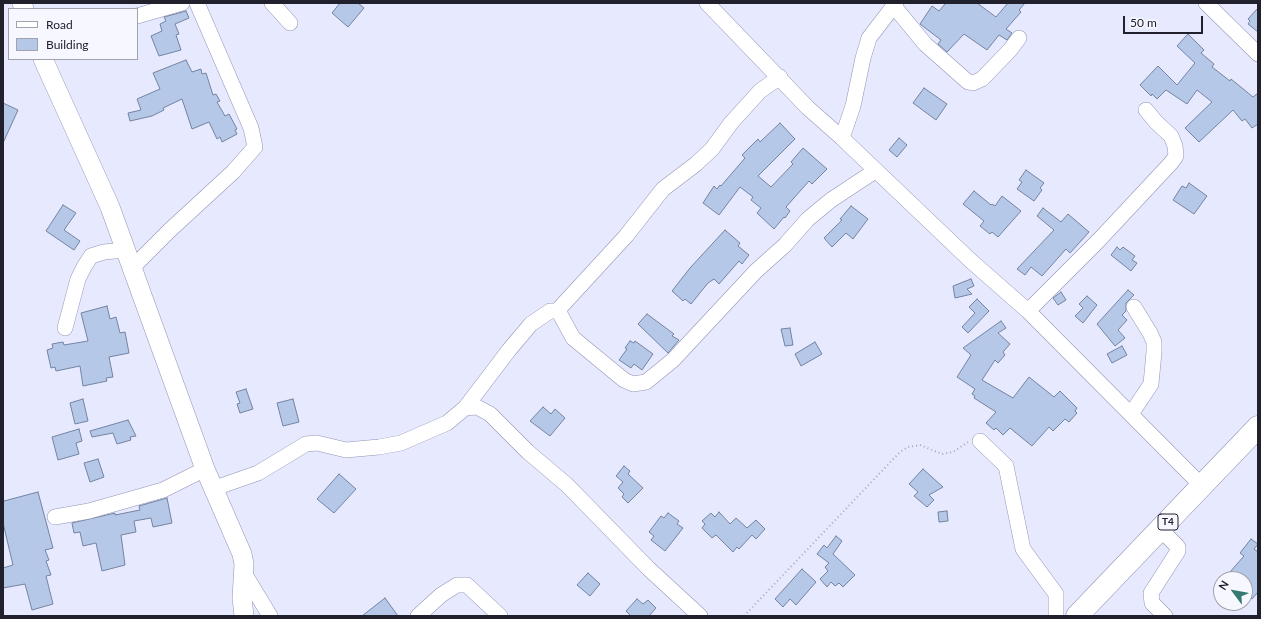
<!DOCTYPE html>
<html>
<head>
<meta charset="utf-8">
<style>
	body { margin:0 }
	#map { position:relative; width:1261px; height:619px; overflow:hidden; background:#e7e9ff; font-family:Lato,sans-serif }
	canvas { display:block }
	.frame { position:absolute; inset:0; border:4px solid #21212e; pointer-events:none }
	.legend { position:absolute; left:8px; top:8px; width:130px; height:52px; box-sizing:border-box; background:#f7f8ff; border:1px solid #a1a2ab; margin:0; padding:5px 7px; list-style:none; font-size:12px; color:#21212e }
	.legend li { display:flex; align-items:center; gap:8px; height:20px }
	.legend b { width:20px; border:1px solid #a1a2ab }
	.north { position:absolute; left:1213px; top:571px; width:40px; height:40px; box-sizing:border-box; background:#f7f8ff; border:1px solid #a1a2ab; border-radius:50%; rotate:302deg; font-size:11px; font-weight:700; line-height:16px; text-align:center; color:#21212e }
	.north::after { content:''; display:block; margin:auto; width:14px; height:18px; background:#357a70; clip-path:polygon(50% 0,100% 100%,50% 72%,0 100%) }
	.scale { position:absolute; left:1123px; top:16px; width:80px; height:18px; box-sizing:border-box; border:2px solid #21212e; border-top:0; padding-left:5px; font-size:12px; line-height:14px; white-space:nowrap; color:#21212e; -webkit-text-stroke:3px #f7f8ff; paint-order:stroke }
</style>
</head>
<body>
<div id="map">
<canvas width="1261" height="619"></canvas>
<div class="frame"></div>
<ul class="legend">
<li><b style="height:5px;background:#fff"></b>Road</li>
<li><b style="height:11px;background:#b6c8e7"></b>Building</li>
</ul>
<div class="north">N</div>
<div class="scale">50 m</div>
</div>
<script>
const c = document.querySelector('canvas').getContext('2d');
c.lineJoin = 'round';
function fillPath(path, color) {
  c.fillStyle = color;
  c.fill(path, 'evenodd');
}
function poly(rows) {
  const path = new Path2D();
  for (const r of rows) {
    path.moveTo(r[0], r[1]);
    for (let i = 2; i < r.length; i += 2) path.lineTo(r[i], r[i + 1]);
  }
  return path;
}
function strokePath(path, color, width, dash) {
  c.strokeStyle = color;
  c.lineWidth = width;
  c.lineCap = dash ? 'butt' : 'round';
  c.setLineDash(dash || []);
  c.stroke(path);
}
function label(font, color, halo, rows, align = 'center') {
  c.font = font + ' Lato,sans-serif';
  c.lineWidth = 4;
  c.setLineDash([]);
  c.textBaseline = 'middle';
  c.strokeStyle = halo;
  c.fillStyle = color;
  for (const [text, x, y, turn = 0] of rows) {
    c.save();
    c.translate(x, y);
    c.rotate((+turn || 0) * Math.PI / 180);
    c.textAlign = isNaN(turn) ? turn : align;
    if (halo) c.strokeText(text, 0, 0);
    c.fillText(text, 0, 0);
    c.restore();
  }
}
const building = poly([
	[340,3,358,3,364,8,348,27,332,13,340,3],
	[946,3,977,3,996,17,1008,3,1025,3,1019,10,1021,12,1006,29,1012,33,1007,40,999,35,987,50,964,34,947,52,938,44,941,40,920,24,932,6,939,11,946,3],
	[1258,8,1258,32,1248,24,1250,21,1248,19,1258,8],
	[186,11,189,18,175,24,179,34,176,35,181,50,159,56,151,36,162,31,160,24,166,21,164,17,186,11],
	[1188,34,1204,50,1201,53,1214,64,1212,67,1230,81,1231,79,1253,97,1258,93,1258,124,1252,128,1245,119,1242,121,1233,110,1199,142,1185,128,1212,102,1197,90,1187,104,1166,90,1157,99,1152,94,1151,96,1140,85,1158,66,1177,85,1195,63,1177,46,1188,34],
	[186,60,192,72,201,69,202,74,206,73,213,95,216,94,220,101,217,102,225,116,229,114,237,129,235,130,237,134,222,142,220,137,217,139,209,122,192,129,182,99,163,108,164,110,152,116,130,121,128,113,141,110,137,99,160,89,153,73,186,60],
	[924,88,947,104,936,120,913,103,924,88],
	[3,103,18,110,3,143,3,103],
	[780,123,795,139,758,176,771,187,793,164,791,162,803,148,827,169,812,184,809,181,786,207,790,211,785,218,784,217,774,229,757,213,761,208,751,200,753,197,740,187,719,215,703,203,714,186,717,189,720,185,721,186,745,158,742,155,758,139,760,142,780,123],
	[899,138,907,145,897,157,889,150,899,138],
	[1026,170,1044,183,1040,188,1042,190,1034,201,1017,189,1022,182,1019,180,1026,170],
	[1189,183,1207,196,1194,214,1173,200,1182,186,1186,188,1189,183],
	[974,191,991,205,992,204,995,206,1002,196,1021,211,998,237,992,232,990,234,980,226,984,221,963,204,974,191],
	[63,205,76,213,64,230,80,241,74,250,46,231,63,205],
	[851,206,868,219,853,239,846,233,832,247,824,238,842,220,840,219,851,206],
	[1043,208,1061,222,1068,214,1089,232,1070,253,1066,249,1042,276,1031,267,1025,275,1017,269,1054,230,1037,216,1043,208],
	[725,230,740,243,738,246,749,255,742,264,739,261,719,284,714,279,708,283,691,304,685,299,683,301,672,291,690,268,725,230],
	[1117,247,1120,250,1123,247,1135,256,1132,260,1137,263,1131,271,1111,255,1117,247],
	[971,279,974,286,967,289,972,294,955,298,953,286,971,279],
	[1128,290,1134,295,1126,303,1126,311,1122,315,1127,320,1118,330,1125,338,1115,346,1097,324,1128,290],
	[1061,292,1066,300,1058,305,1053,298,1061,292],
	[1087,296,1097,305,1083,323,1075,316,1083,308,1079,304,1087,296],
	[977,299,989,311,968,333,962,327,975,313,969,307,977,299],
	[107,306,110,319,116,317,120,333,125,332,129,353,109,357,113,377,106,378,107,381,83,386,80,366,56,371,55,367,51,368,47,350,53,348,52,344,63,342,64,345,88,341,81,313,107,306],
	[647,314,674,334,672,336,679,340,668,353,638,324,647,314],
	[1001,321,1006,328,998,333,1010,344,1003,352,1005,355,998,363,995,360,982,380,1013,398,1029,377,1054,397,1060,391,1077,408,1075,411,1077,413,1069,422,1065,419,1053,431,1049,427,1032,446,1010,428,1003,435,996,428,994,430,986,423,996,412,974,398,975,396,972,394,975,389,957,377,971,355,963,348,1001,321],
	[790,328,793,345,785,346,781,329,790,328],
	[630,341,634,343,635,341,653,354,642,370,634,364,631,368,619,360,627,349,625,348,630,341],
	[815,342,822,354,801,366,795,354,815,342],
	[1122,346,1127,355,1112,363,1107,354,1122,346],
	[246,389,253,409,240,413,237,404,240,403,236,392,246,389],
	[83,399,88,421,75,424,70,403,83,399],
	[293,399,299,422,283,426,277,403,293,399],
	[543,407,551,414,555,409,565,418,550,436,530,421,543,407],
	[128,420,136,436,130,437,131,440,117,444,113,433,92,437,90,431,128,420],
	[79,429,82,441,76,443,79,454,58,460,52,437,79,429],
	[98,459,104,477,90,482,84,463,98,459],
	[624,466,630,471,628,474,643,488,628,503,622,497,624,494,618,488,623,482,616,476,624,466],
	[923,469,943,487,929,495,934,500,927,507,914,496,918,492,909,484,923,469],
	[339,474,356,489,334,513,317,499,339,474],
	[38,492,53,548,45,550,49,560,46,561,51,575,46,576,53,604,32,610,25,584,3,588,3,568,13,565,3,523,3,503,4,501,38,492],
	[167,498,172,523,153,527,151,518,134,521,136,532,121,535,125,565,102,571,96,543,83,546,80,532,74,533,72,523,115,513,115,515,140,510,139,506,167,498],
	[947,511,948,521,939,522,938,512,947,511],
	[719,512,730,524,736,518,747,528,756,520,765,529,756,539,752,535,739,549,737,547,733,552,716,535,712,538,702,528,705,524,702,521,711,513,715,517,719,512],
	[668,513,679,521,677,524,683,528,665,551,651,540,654,536,649,532,661,516,664,518,668,513],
	[836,536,842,541,833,554,855,575,843,587,839,583,835,586,831,582,827,587,820,579,828,571,825,567,829,563,817,554,824,545,827,548,836,536],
	[1251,539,1258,544,1254,549,1258,552,1258,592,1252,599,1245,593,1245,579,1239,579,1230,572,1244,556,1240,553,1251,539],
	[802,569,816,582,796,605,790,599,783,607,775,599,802,569],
	[588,573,600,584,590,596,577,585,588,573],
	[385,598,398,616,362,616,385,598],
	[637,599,643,604,648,600,656,608,649,616,631,616,626,611,637,599]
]);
fillPath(building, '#b6c8e7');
strokePath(building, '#7383a1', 1);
const minor = poly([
	[272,3,290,23],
	[707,3,808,108,842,138,971,261,1028,311,1202,486],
	[1206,3,1258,54],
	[893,5,925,44,968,82,973,83,982,79,1010,50,1019,38],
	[137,16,182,3],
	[842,138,853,106,863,58,869,38,896,3],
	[132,268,170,230,233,172,255,147,251,128,197,3],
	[557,311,626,236,663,189,696,164,712,149,731,123,760,91,780,77],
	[1028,311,1099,240,1171,163,1176,156,1175,146,1171,136,1156,122,1146,110],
	[65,328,78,279,84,267,91,256,104,252,125,250],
	[465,408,509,350,531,324,550,311,557,311,560,314,573,338,624,380,633,384,646,382,673,360,756,271,785,245,808,219,831,200,875,171],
	[1131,414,1151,384,1154,352,1154,342,1150,333,1134,307],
	[980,441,1006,466,1023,549,1056,594,1056,616],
	[215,488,258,473,306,444,317,443,346,450,379,447,401,443,447,423,465,408,477,407,490,414,528,452,567,485,649,569,700,616],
	[55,517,89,511,163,490,205,469],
	[1161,530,1178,547,1178,551,1151,593,1152,603,1165,616],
	[244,573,270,616],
	[418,616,441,595,457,585,467,585,500,616]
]);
const major = poly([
	[22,3,24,9],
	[43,59,110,207,205,469,242,554,244,564,242,598,244,616]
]);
const highway = poly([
	[1077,616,1258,427]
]);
strokePath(minor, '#9294b5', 16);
strokePath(major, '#9294b5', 20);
strokePath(highway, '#9294b5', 23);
strokePath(poly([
	[744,616,900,452,908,447,920,445,942,454,953,452,968,442]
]), '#a7a8bb', 2, [1, 3]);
strokePath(minor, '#fff', 15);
strokePath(major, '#fff', 19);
strokePath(highway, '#fff', 22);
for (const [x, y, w] of [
	[1168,522,20]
]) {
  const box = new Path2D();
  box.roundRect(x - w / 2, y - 8, w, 16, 3);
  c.fillStyle = '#f7f8ff';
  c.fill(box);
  strokePath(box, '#21212e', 1);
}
label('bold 10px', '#21212e', null, [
	["T4",1168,522]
]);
</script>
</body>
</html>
